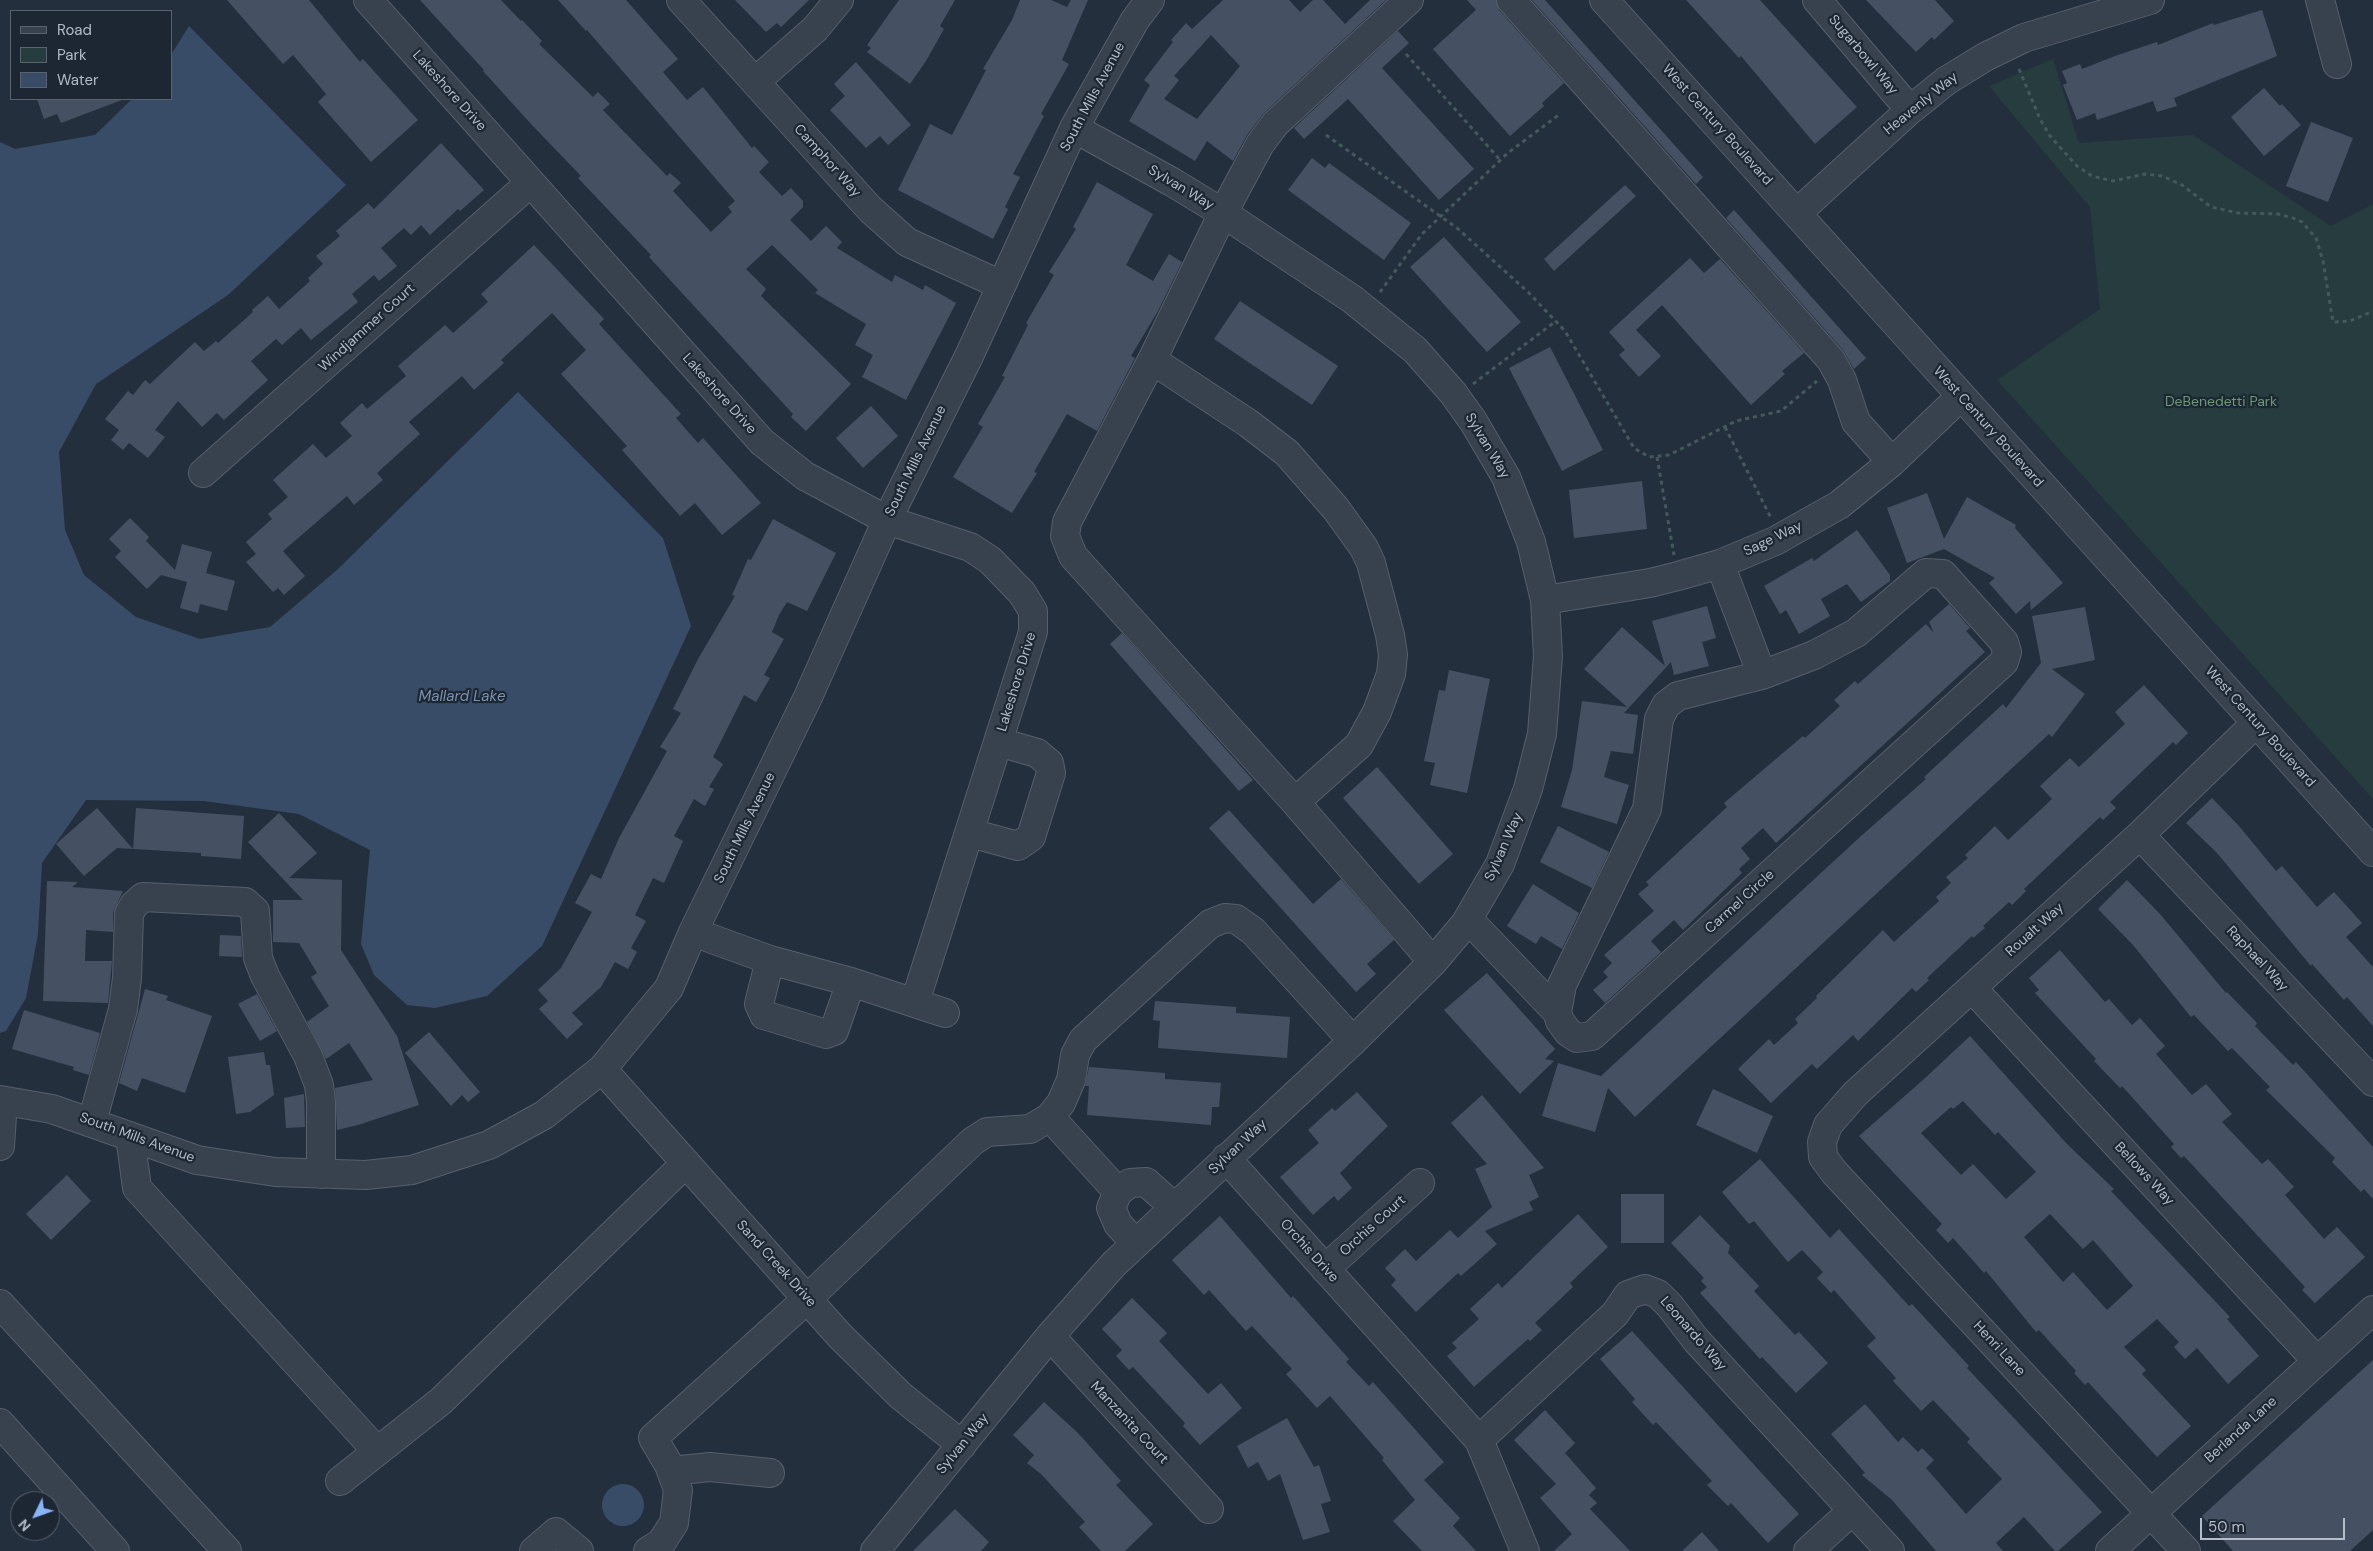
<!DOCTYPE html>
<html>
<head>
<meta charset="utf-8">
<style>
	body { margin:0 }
	#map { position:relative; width:2373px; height:1551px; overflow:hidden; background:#242f3e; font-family:"DM Sans",sans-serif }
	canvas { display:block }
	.legend { position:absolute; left:10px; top:10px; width:162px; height:90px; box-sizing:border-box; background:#1d2633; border:1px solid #59626f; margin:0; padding:6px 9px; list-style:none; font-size:15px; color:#b4bcc9 }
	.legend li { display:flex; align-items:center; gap:10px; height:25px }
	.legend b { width:25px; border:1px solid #59626f }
	.north { position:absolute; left:10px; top:1491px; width:50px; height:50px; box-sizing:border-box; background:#1d2633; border:1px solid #59626f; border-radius:50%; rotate:228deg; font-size:14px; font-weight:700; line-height:20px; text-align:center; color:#b4bcc9 }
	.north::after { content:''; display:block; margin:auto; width:18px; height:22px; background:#8ab4f8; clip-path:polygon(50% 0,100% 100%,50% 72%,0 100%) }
	.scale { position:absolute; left:2200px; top:1518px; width:145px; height:22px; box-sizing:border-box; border:2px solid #b4bcc9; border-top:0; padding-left:6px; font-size:15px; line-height:18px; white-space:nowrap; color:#b4bcc9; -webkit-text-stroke:4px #1d2633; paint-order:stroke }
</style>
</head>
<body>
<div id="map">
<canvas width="2373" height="1551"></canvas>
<ul class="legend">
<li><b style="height:6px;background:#38414e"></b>Road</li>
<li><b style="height:14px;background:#263c3f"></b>Park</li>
<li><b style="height:14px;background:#394c67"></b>Water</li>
</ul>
<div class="north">N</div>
<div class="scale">50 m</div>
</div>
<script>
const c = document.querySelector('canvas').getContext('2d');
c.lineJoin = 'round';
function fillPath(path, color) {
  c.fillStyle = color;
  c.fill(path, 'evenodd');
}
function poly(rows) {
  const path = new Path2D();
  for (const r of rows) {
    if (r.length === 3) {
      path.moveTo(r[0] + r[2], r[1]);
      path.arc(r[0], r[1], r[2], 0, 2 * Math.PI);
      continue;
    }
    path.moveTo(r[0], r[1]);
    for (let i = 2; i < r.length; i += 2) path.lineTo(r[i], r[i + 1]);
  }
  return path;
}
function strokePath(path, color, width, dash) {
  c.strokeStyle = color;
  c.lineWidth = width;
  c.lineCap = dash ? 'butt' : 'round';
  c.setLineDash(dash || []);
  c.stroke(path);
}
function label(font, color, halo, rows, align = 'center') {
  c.font = font + ' "DM Sans",sans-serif';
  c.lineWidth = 4.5;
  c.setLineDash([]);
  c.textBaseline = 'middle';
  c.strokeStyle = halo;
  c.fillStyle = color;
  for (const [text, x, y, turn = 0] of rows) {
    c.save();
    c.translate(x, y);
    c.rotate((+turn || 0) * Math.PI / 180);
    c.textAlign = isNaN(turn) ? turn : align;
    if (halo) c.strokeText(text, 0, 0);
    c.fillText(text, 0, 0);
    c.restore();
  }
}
fillPath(poly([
	[2053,59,2079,143,2193,135,2331,226,2373,204,2373,799,1997,380,2100,309,2090,207,1989,86]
]), '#263c3f');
fillPath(poly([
	[189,26,346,185,228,295,96,384,59,452,65,530,84,575,136,617,200,639,270,627,337,570,518,392,663,538,691,626,542,946,487,996,435,1008,407,1005,374,975,361,944,370,850,299,814,204,801,86,800,42,863,38,934,26,998,6,1031,0,1033,0,142,15,149,95,135,132,99,171,99,171,55],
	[623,1505,21]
]), '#394c67');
fillPath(poly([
	[227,0,309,0,360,62,363,59,418,120,371,162,318,102,326,94,293,55,283,64],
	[420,0,501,0,521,21,522,20,542,41,539,44,593,97,598,92,610,104,603,110,667,176,670,173,681,183,673,191,711,232,732,212,728,207,735,201,587,30,586,31,558,0,626,0,678,59,663,72,687,100,703,87,752,148,754,146,769,162,759,172,782,196,791,188,803,201,803,207,790,220,811,241,826,226,842,242,837,248,892,282,895,275,923,290,925,285,956,303,906,400,862,377,873,355,855,345,866,324,815,293,818,290,772,245,746,269,766,289,761,296,851,384,806,431,791,417,793,414,649,257,651,255,578,178,581,176,531,124,483,71,484,70],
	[735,0,809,0,781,27,777,23,766,32],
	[899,0,955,0,940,26,944,29,926,61,910,84,867,52,871,48,867,45],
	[1020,0,1051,0,1067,7,1071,0,1088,0,1062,60,1069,64,1041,114,1044,116,1013,174,1020,177,1005,207,1008,209,993,239,898,190,930,124,952,135,986,70,983,69,1012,20],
	[1223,0,1289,0,1300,12,1313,0,1323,0,1345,24,1370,0,1386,0,1264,113,1247,135,1233,161,1207,141,1195,161,1129,121,1150,85,1144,80,1173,42,1171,40,1186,23,1192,29],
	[1211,35,1240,66,1197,119,1164,99,1179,80,1174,76],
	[1467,0,1496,0,1499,10,1564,83,1542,103,1544,106,1510,136,1433,49,1476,10],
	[1532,0,1545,0,1703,177,1696,184],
	[1686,0,1760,0,1857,107,1815,144,1741,56,1739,58],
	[1866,0,1935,0,1954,21,1934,40,1932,37,1916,52],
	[2262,10,2277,56,2174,98,2177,106,2157,112,2153,101,2097,120,2095,113,2077,120,2063,85,2067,83,2062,71,2080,64,2082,69,2115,56,2157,42,2158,45,2213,23,2214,25],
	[1398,31,1409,43,1382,68,1474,169,1439,200,1348,99,1304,139,1294,128],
	[856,62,911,125,888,145,880,136,866,148,830,110,845,96,834,84],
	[2264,88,2280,106,2282,104,2301,125,2264,156,2231,117],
	[37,99,121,99,122,100,61,123,57,114,44,119],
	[2311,122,2353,138,2328,202,2286,186],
	[441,143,484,190,460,211,458,209,430,235,421,225,411,235,404,228,381,248,397,266,379,281,374,275,352,294,358,302,311,340,301,328,282,345,276,339,251,361,268,380,224,420,217,413,202,427,178,401,155,430,165,437,148,458,129,443,123,450,111,440,119,430,105,419,128,391,133,395,145,380,150,384,195,342,204,351,216,341,218,343,253,312,252,310,268,296,279,309,310,281,308,278,323,264,316,256,340,236,336,231,368,203,374,209],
	[1312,158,1325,168,1329,163,1411,223,1384,260,1288,190],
	[1097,182,1153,214,1126,265,1153,281,1169,254,1182,262,1158,311,1131,356,1135,358,1097,431,1067,414,1034,472,1037,473,1012,513,953,477,983,427,978,424,1005,377,1002,376,1028,325,1026,323,1054,275,1049,272,1076,229,1073,227],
	[1625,185,1636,196,1554,271,1544,259],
	[1734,210,1866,358,1854,369,1843,350,1726,218],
	[1444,237,1521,322,1487,352,1410,267],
	[534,245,604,319,599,324,681,414,676,418,698,443,703,438,761,503,722,535,695,503,680,516,622,450,627,446,561,374,586,350,552,313,501,360,504,363,474,390,462,376,409,422,420,434,377,473,383,480,354,505,347,496,283,551,305,576,284,595,278,588,273,592,246,562,256,554,246,542,272,519,268,514,288,497,273,480,313,444,326,458,352,436,340,423,362,403,367,409,406,376,398,366,445,325,453,333,488,302,481,294],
	[1690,258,1704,273,1720,259,1804,353,1782,371,1785,374,1751,405,1662,305,1636,330,1661,356,1639,377,1619,355,1625,350,1609,332],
	[1240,301,1338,366,1312,405,1214,339],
	[1550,347,1603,450,1562,471,1509,368],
	[871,406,898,436,863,468,836,438],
	[1642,481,1647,529,1574,538,1569,490],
	[1927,493,1944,539,1967,497,2016,525,2015,528,2063,583,2031,610,2030,601,2016,614,1989,583,1995,578,1944,549,1907,563,1887,508],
	[130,518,149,537,146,541,175,570,182,544,212,552,206,573,235,581,227,611,200,604,198,613,180,608,187,582,161,575,147,589,115,557,121,551,109,539],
	[773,519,836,553,807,611,787,602,779,615,772,632,784,639,764,675,770,678,756,702,744,695,713,757,723,764,709,787,714,789,705,806,694,799,674,836,683,841,664,883,653,878,635,915,646,921,631,948,637,952,628,969,615,962,601,987,572,1013,583,1024,567,1039,539,1009,548,1001,538,990,561,968,592,912,575,903,591,874,601,879,619,838,667,751,660,747,681,713,673,709,698,659,735,596,732,595,748,559,751,560],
	[1857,530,1890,575,1890,581,1861,602,1847,584,1821,599,1830,616,1799,634,1786,610,1780,614,1764,586,1812,558,1814,561],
	[1949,604,1970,628,1966,631,1985,652,1776,843,1763,828,1741,848,1750,859,1739,869,1742,873,1683,930,1674,920,1651,941,1661,952,1605,1003,1593,990,1608,977,1603,972,1612,963,1604,955,1654,911,1638,894,1649,885,1646,882,1727,807,1724,803,1803,736,1805,738,1840,706,1834,700,1855,681,1858,684,1926,624,1934,633,1929,622],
	[1707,606,1716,638,1702,642,1709,666,1674,675,1671,662,1624,713,1638,715,1633,754,1611,751,1604,777,1629,785,1617,824,1561,807,1572,770,1582,701,1627,707,1584,669,1622,627,1665,666,1652,621],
	[2085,607,2095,660,2052,669,2085,694,2052,737,2049,734,1635,1117,1608,1088,1595,1132,1542,1116,1558,1063,1601,1076,1861,836,1926,779,1924,777,2003,704,2006,708,2041,663,2032,616],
	[1122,633,1253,780,1239,791,1110,644],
	[1449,670,1490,679,1467,793,1430,785,1435,763,1424,761,1439,690,1445,691],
	[2144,685,2188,733,2176,745,2173,742,2110,802,2116,808,2103,820,2100,817,2024,889,2026,891,2012,905,2009,902,1983,926,1985,928,1973,938,1972,936,1927,978,1929,980,1916,992,1912,988,1858,1041,1853,1035,1817,1069,1812,1064,1771,1103,1738,1069,1769,1039,1774,1045,1798,1023,1795,1019,1817,998,1816,996,1883,930,1894,942,1939,901,1936,897,1951,883,1946,877,1968,858,1965,855,1995,826,2008,840,2052,799,2040,786,2070,758,2079,767,2125,724,2115,712],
	[1377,767,1453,854,1419,884,1343,798],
	[2212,798,2239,826,2276,871,2282,866,2317,907,2334,892,2362,923,2346,937,2373,967,2373,1026,2347,997,2344,1000,2312,964,2311,966,2217,853,2186,823],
	[97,808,133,849,117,848,84,876,56,844],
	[136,808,244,816,241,859,201,856,201,853,133,849],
	[1229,810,1313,904,1341,879,1394,940,1367,964,1376,974,1356,992,1209,828],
	[279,813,317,853,289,878,342,880,341,950,397,1036,419,1105,358,1125,337,1130,335,1088,373,1080,349,1043,326,1059,307,1022,329,1006,311,977,317,973,299,943,273,942,273,900,303,900,248,842],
	[1558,826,1609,852,1592,888,1540,862],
	[2127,880,2160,914,2226,993,2227,992,2257,1023,2255,1026,2293,1065,2296,1062,2373,1147,2373,1199,2364,1189,2361,1192,2332,1162,2335,1158,2266,1090,2270,1087,2232,1048,2228,1051,2194,1015,2191,1017,2133,945,2098,909],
	[47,881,78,882,72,887,123,891,113,913,113,932,86,930,85,961,112,961,108,1003,43,1001],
	[1533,884,1579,913,1562,949,1541,936,1536,944,1507,926],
	[220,935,241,936,242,957,219,956],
	[2060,950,2105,1002,2109,999,2132,1025,2140,1018,2165,1046,2156,1054,2192,1095,2206,1084,2232,1114,2222,1122,2262,1164,2268,1159,2294,1187,2285,1195,2324,1239,2337,1227,2365,1257,2315,1303,2302,1290,2305,1287,2184,1156,2181,1158,2171,1147,2174,1144,2122,1086,2120,1088,2094,1061,2096,1059,2035,993,2039,990,2029,978],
	[1487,973,1555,1049,1545,1059,1554,1061,1520,1094,1444,1010],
	[145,989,168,996,166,1000,212,1016,185,1093,142,1078,137,1091,119,1083],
	[257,994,277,1031,260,1041,238,1004],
	[1155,1001,1236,1007,1236,1013,1290,1017,1287,1058,1158,1048,1160,1021,1153,1020],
	[24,1010,100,1033,89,1075,73,1070,74,1067,12,1049],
	[429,1032,480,1092,468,1102,462,1095,451,1106,405,1053],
	[1970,1036,2067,1144,2114,1189,2111,1191,2230,1317,2227,1319,2259,1356,2228,1384,2197,1348,2185,1359,2174,1347,2179,1342,2157,1319,2124,1347,2146,1370,2142,1374,2191,1426,2157,1457,2088,1382,2085,1385,2074,1373,2076,1371,2039,1330,2036,1332,1986,1271,1984,1273,1953,1238,1948,1243,1936,1230,1942,1224,1859,1136,1923,1080],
	[1963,1101,1995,1135,1998,1132,2036,1172,2006,1199,1973,1164,1961,1175,1921,1133,1951,1107,1953,1109],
	[2050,1214,2083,1249,2093,1240,2133,1286,2107,1310,2073,1272,2063,1282,2024,1237],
	[264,1052,266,1065,270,1065,274,1095,250,1112,236,1114,228,1057],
	[1089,1067,1165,1073,1165,1079,1221,1083,1219,1107,1212,1107,1211,1125,1087,1115,1089,1086,1085,1086],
	[1713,1089,1773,1116,1757,1153,1696,1125],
	[1357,1092,1388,1126,1340,1173,1352,1188,1338,1201,1334,1196,1313,1215,1280,1177,1319,1143,1308,1130,1332,1108,1335,1111],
	[304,1094,305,1127,286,1128,284,1098],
	[1482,1095,1544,1168,1529,1175,1539,1197,1529,1202,1533,1210,1485,1231,1497,1244,1461,1276,1458,1273,1416,1312,1391,1285,1396,1280,1385,1268,1405,1249,1416,1261,1450,1230,1458,1238,1492,1207,1475,1169,1487,1164,1451,1123],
	[1760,1159,1830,1238,1839,1229,1909,1306,1912,1304,1969,1366,1967,1368,2102,1512,2058,1551,2055,1551,2024,1517,1996,1543,2003,1551,1936,1551,1892,1500,1862,1475,1865,1473,1831,1434,1865,1404,1898,1442,1903,1437,1918,1452,1922,1448,1934,1460,1926,1468,1966,1514,2002,1479,1967,1442,1970,1439,1933,1400,1921,1411,1893,1381,1896,1378,1867,1346,1876,1338,1834,1290,1831,1293,1817,1278,1823,1272,1802,1250,1788,1262,1754,1221,1749,1224,1722,1192],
	[67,1175,91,1201,51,1240,26,1214],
	[1621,1194,1664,1194,1664,1243,1621,1243],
	[1578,1214,1608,1247,1570,1283,1573,1287,1535,1323,1542,1330,1530,1341,1528,1339,1474,1387,1447,1356,1457,1348,1452,1343,1479,1319,1470,1309,1498,1283,1502,1288],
	[1700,1215,1730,1246,1728,1253,1759,1286,1754,1291,1795,1335,1799,1332,1828,1363,1796,1393,1762,1357,1760,1359,1700,1293,1707,1287,1701,1281,1704,1278,1671,1243],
	[1220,1216,1291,1298,1293,1296,1349,1359,1346,1362,1369,1386,1373,1382,1444,1462,1424,1480,1460,1518,1453,1526,1476,1551,1422,1551,1393,1521,1415,1500,1382,1460,1384,1458,1330,1396,1317,1408,1286,1374,1292,1369,1252,1326,1246,1331,1209,1290,1204,1295,1172,1260],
	[1132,1298,1167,1333,1159,1341,1208,1394,1221,1383,1242,1408,1200,1445,1183,1426,1185,1423,1133,1367,1129,1370,1116,1356,1122,1350,1102,1329],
	[1632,1331,1799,1514,1768,1543,1731,1503,1728,1506,1707,1485,1712,1481,1656,1422,1653,1425,1632,1402,1635,1399,1600,1359],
	[2373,1360,2373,1530,2350,1551,2233,1551,2202,1516],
	[1044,1402,1078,1433,1121,1481,1116,1485,1153,1524,1125,1551,1101,1551,1079,1527,1085,1522,1041,1474,1027,1463,1034,1455,1013,1435],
	[1545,1410,1575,1443,1565,1453,1596,1488,1589,1495,1597,1503,1590,1509,1630,1551,1554,1551,1572,1534,1540,1498,1556,1484,1514,1440],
	[1287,1418,1314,1467,1319,1465,1331,1501,1321,1504,1330,1532,1303,1540,1280,1474,1268,1481,1258,1462,1248,1468,1237,1446],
	[955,1509,989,1542,981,1551,913,1551],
	[1702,1532,1719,1551,1682,1551]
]), '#455162');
const minor = poly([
	[368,0,762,442,805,476,887,520,970,547,990,560,1022,593,1033,611,1033,632,915,1002],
	[681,0,870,209,907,242,1001,285],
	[1409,0,1275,124,1260,144,1223,213,1152,360,1067,522,1065,536,1073,556,1295,802,1433,962],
	[1511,0,1831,360,1842,380,1856,422,1892,462],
	[1604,0,2373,852],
	[1817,0,1910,110],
	[2320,0,2337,64],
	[756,81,815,29,839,0],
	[1797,213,1910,110,1946,81,1985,57,2024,38,2150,0],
	[1152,360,1248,423,1287,453,1336,509,1364,548,1371,563,1390,635,1393,655,1391,674,1377,712,1359,745,1295,802],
	[203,473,530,183],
	[1720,564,1762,675],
	[1926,573,1943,574,2004,642,2007,652,2004,662,1592,1036,1577,1038,1568,1032,1560,1021,1557,1012,1562,985,1647,809,1659,719,1666,705,1678,696,1762,675,1814,655,1856,633,1926,573],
	[1545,600,1650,583,1678,576,1720,564,1775,541,1839,505,1892,462,1960,397],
	[970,833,1018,846,1031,837,1051,773,1049,763,1037,753,999,742],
	[2140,835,2373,1082],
	[1468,919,1557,1012],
	[693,932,770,960,851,982,945,1013],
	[770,960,759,1004,764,1015,826,1034,834,1031,851,982],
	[1972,988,2317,1361],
	[602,1069,840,1336,901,1396,962,1445],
	[0,1100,52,1109,197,1160,275,1172,366,1175,412,1170,489,1145,544,1115,602,1069,669,988,693,932,808,697,887,520,969,356,1074,128,1135,20,1150,0],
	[1050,1117,1118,1192],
	[92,1122,123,1009,127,978,129,914,134,905,143,897,245,902,255,911,258,958,265,976,308,1056,319,1085,321,1102,321,1174],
	[130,1136,137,1188,376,1450],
	[0,1146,3,1101],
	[1226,1158,1479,1440,1525,1551],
	[1135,1243,1118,1224,1111,1208,1118,1192,1130,1183,1146,1182,1174,1207],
	[1325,1269,1420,1183],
	[0,1304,227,1551],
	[1050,1336,1209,1509],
	[0,1423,115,1551],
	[1479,1440,1615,1314,1628,1295,1645,1289,1658,1294,1670,1306,1696,1340,1890,1551],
	[671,1471,710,1467,770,1473],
	[340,1481,441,1401,686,1163],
	[534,1551,556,1532,579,1551],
	[648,1551,661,1543,674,1523,678,1490,669,1465,653,1438,807,1299,973,1141,987,1132,1030,1129,1050,1117,1061,1103,1071,1080,1075,1055,1083,1040,1210,924,1225,918,1236,919,1253,931,1353,1041],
	[875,1551,1050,1336,1114,1264,1353,1041,1433,962,1465,924,1500,864,1528,789,1542,734,1548,656,1545,600,1531,542,1506,477,1473,421,1453,393,1415,350,1352,299,1223,213,1172,182,1074,128],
	[1808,1551,1852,1511],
	[2110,1551,2373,1310],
	[2186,1551,1834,1172,1823,1157,1822,1142,1828,1125,1855,1094,2140,835,2256,723]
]);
strokePath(minor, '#565f6c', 30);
strokePath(poly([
	[1406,54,1501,161],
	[2019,69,2040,119,2050,136,2077,166,2092,176,2113,181,2145,174,2162,176,2182,185,2211,207,2238,213,2278,214,2293,218,2302,222,2316,238,2323,261,2333,322,2350,321,2373,311],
	[1326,135,1457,228,1528,292,1565,331,1634,448,1649,457,1669,455,1736,421,1781,411,1817,381],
	[1380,292,1422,234,1509,152,1560,114],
	[1473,384,1556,321],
	[1725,427,1771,518],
	[1657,457,1674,555]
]), '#44595c', 3, [4, 4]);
strokePath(minor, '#38414e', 28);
label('14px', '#b4bcc9', '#1d2633', [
	["Sugarbowl Way",1863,55,50],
	["Lakeshore Drive",449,91,48],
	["South Mills Avenue",1093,97,-62],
	["Heavenly Way",1921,104,-39],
	["West Century Boulevard",1717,125,48],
	["Camphor Way",827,161,48],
	["Sylvan Way",1181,188,31],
	["Windjammer Court",367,328,-42],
	["Lakeshore Drive",719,394,48],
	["West Century Boulevard",1988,427,48],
	["Sylvan Way",1487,446,59],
	["South Mills Avenue",916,461,-64],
	["Sage Way",1773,539,-26],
	["Lakeshore Drive",1017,682,-73],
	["West Century Boulevard",2260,727,48],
	["South Mills Avenue",745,828,-64],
	["Sylvan Way",1504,847,-66],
	["Carmel Circle",1740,902,-42],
	["Roualt Way",2035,930,-42],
	["Raphael Way",2257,959,47],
	["South Mills Avenue",137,1138,20],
	["Sylvan Way",1238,1147,-43],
	["Bellows Way",2144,1174,47],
	["Orchis Court",1373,1226,-42],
	["Orchis Drive",1309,1251,48],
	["Sand Creek Drive",776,1264,48],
	["Leonardo Way",1693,1334,49],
	["Henri Lane",1999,1349,47],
	["Manzanita Court",1129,1423,47],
	["Berlanda Lane",2241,1430,-42],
	["Sylvan Way",963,1444,-51]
]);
label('14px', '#6b9a76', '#1d2633', [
	["DeBenedetti Park",2221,402]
]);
label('italic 15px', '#7c92b1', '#1d2633', [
	["Mallard Lake",462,697]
]);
</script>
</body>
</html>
